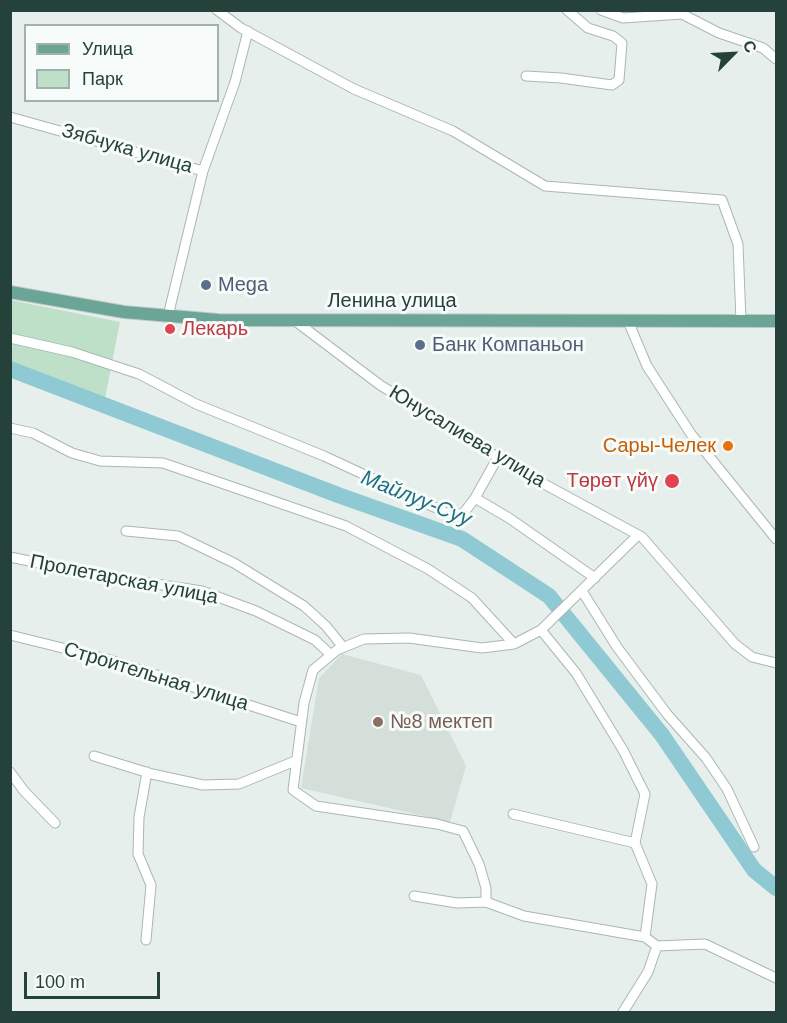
<!DOCTYPE html>
<html>
<head>
<meta charset="utf-8">
<style>
	body { margin:0 }
	#map { position:relative; width:787px; height:1023px; overflow:hidden; background:#e6efeb; font-family:Helvetica,sans-serif }
	canvas { display:block }
	.frame { position:absolute; inset:0; border:12px solid #24423a; pointer-events:none }
	.legend { position:absolute; left:24px; top:24px; width:195px; height:78px; box-sizing:border-box; background:#f7fbf9; border:2px solid #a3b1ad; margin:0; padding:8px 10px; list-style:none; font-size:18px; color:#24423a }
	.legend li { display:flex; align-items:center; gap:12px; height:30px }
	.legend b { width:30px; border:2px solid #a3b1ad }
	.north { position:absolute; left:703px; top:24px; width:60px; height:60px; -webkit-text-stroke:4px #f7fbf9; paint-order:stroke; rotate:66deg; font-size:16px; font-weight:700; line-height:24px; text-align:center; color:#24423a }
	.north::after { content:''; display:block; margin:auto; width:21px; height:27px; background:#24423a; clip-path:polygon(50% 0,100% 100%,50% 72%,0 100%) }
	.scale { position:absolute; left:24px; top:972px; width:136px; height:27px; box-sizing:border-box; border:3px solid #24423a; border-top:0; padding-left:8px; font-size:18px; line-height:21px; white-space:nowrap; color:#24423a; -webkit-text-stroke:4px #f7fbf9; paint-order:stroke }
</style>
</head>
<body>
<div id="map">
<canvas width="787" height="1023"></canvas>
<div class="frame"></div>
<ul class="legend">
<li><b style="height:8px;background:#6aa596"></b>Улица</li>
<li><b style="height:16px;background:#bfe0c8"></b>Парк</li>
</ul>
<div class="north">С</div>
<div class="scale">100 m</div>
</div>
<script>
const c = document.querySelector('canvas').getContext('2d');
c.lineJoin = 'round';
function fillPath(path, color) {
  c.fillStyle = color;
  c.fill(path, 'evenodd');
}
function poly(rows) {
  const path = new Path2D();
  for (const r of rows) {
    path.moveTo(r[0], r[1]);
    for (let i = 2; i < r.length; i += 2) path.lineTo(r[i], r[i + 1]);
  }
  return path;
}
function strokePath(path, color, width, dash) {
  c.strokeStyle = color;
  c.lineWidth = width;
  c.lineCap = dash ? 'butt' : 'round';
  c.setLineDash(dash || []);
  c.stroke(path);
}
function label(font, color, halo, rows, align = 'center') {
  c.font = font + ' Helvetica,sans-serif';
  c.lineWidth = 6;
  c.setLineDash([]);
  c.textBaseline = 'middle';
  c.strokeStyle = halo;
  c.fillStyle = color;
  for (const [text, x, y, turn = 0] of rows) {
    c.save();
    c.translate(x, y);
    c.rotate((+turn || 0) * Math.PI / 180);
    c.textAlign = isNaN(turn) ? turn : align;
    if (halo) c.strokeText(text, 0, 0);
    c.fillText(text, 0, 0);
    c.restore();
  }
}
fillPath(poly([
	[342,654,421,675,466,766,450,822,301,788,319,678]
]), '#d4dfda');
fillPath(poly([
	[10,300,120,322,105,398,11,361]
]), '#bfe0c8');
strokePath(poly([
	[10,369,338,495,462,539,549,596,662,735,754,870,776,888]
]), '#8ec9d4', 16);
const minor = poly([
	[217,10,241,28,354,89,453,131,545,186,722,200,738,244,741,321],
	[601,10,623,18,682,14,719,33,763,48,776,59],
	[526,76,561,78,612,85,619,80,622,43,613,36,588,28,567,10],
	[10,117,203,171,168,316],
	[203,171,235,82,248,31],
	[294,320,380,385,522,472,642,537,735,644,752,657,776,663],
	[628,321,647,366,691,434,776,539],
	[10,338,72,352,139,374,196,404,324,456,449,514,463,514,475,498,509,518,595,578],
	[10,428,33,433,72,453,100,461,163,463,346,526,428,569,472,598,514,644],
	[475,498,498,457],
	[126,531,178,536,234,563,304,606,326,626,343,647],
	[10,557,96,575,202,591,256,611,315,640,331,655],
	[582,591,617,647,667,714,706,758,727,789,754,847],
	[541,630,576,673,623,750,645,794,635,843,652,884,645,937,657,946,648,972,623,1012],
	[10,635,107,659,301,722],
	[94,756,152,774,203,785,239,784,295,761],
	[10,772,24,791,55,823],
	[513,814,635,843],
	[414,896,457,903,486,902,524,916,645,937],
	[486,902,486,888,479,864,463,831,437,824,316,806,293,790,304,703,313,670,337,650,364,639,409,638,482,648,514,644,541,630,638,535],
	[146,940,151,885,138,854,139,817,147,772],
	[657,946,705,944,776,978]
]);
const major = poly([
	[10,292,124,312,218,320,776,321]
]);
strokePath(minor, '#a8b8b2', 11);
strokePath(major, '#c2cac8', 14);
strokePath(minor, '#fff', 9);
strokePath(major, '#6aa596', 12);
for (const [x, y, r, color] of [
	[206,285,6,"#5c6f8a"],
	[170,329,6,"#e0444e"],
	[420,345,6,"#5c6f8a"],
	[728,446,6,"#e8710a"],
	[672,481,8,"#e0444e"],
	[378,722,6,"#8d6e63"]
]) {
  const dot = new Path2D();
  dot.arc(x, y, r, 0, 2 * Math.PI);
  c.fillStyle = color;
  c.fill(dot);
  strokePath(dot, '#f7fbf9', 2);
}
label('20px', '#24423a', '#f7fbf9', [
	["Зябчука улица",127,149,16],
	["Ленина улица",392,301],
	["Юнусалиева улица",467,437,31],
	["Пролетарская улица",124,580,11],
	["Строительная улица",156,677,17]
]);
label('20px', '#4e5e75', '#f7fbf9', [
	["Mega",218,285],
	["Банк Компаньон",432,345]
], 'left');
label('20px', '#be3a42', '#f7fbf9', [
	["Лекарь",182,329],
	["Төрөт үйү",658,481,"right"]
], 'left');
label('20px', '#c56008', '#f7fbf9', [
	["Сары-Челек",716,446]
], 'right');
label('20px', '#785e54', '#f7fbf9', [
	["№8 мектеп",390,722]
], 'left');
label('italic 21px', '#1c6f80', '#f7fbf9', [
	["Майлуу-Суу",416,499,22]
]);
</script>
</body>
</html>
